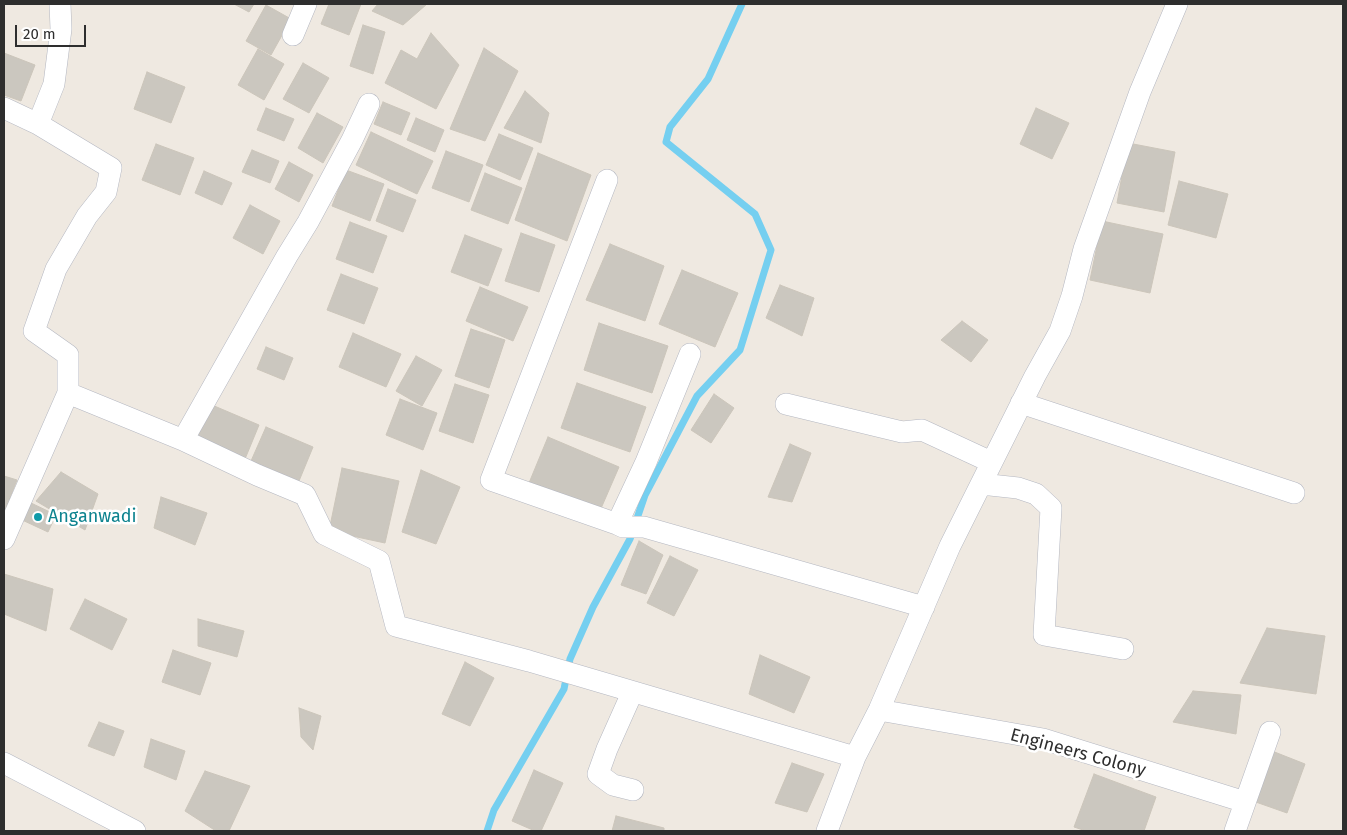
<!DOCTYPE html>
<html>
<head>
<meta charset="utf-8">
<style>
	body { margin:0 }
	#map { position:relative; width:1347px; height:835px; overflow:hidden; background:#efe9e1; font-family:"Fira Sans",sans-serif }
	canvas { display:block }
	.frame { position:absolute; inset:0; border:5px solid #2e2e2e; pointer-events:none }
	.scale { position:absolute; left:15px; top:25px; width:71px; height:22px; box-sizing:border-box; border:2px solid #2e2e2e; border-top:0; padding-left:6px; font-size:15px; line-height:18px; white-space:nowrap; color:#2e2e2e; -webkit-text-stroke:4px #fff; paint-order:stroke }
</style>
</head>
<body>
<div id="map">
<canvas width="1347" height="835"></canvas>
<div class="frame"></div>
<div class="scale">20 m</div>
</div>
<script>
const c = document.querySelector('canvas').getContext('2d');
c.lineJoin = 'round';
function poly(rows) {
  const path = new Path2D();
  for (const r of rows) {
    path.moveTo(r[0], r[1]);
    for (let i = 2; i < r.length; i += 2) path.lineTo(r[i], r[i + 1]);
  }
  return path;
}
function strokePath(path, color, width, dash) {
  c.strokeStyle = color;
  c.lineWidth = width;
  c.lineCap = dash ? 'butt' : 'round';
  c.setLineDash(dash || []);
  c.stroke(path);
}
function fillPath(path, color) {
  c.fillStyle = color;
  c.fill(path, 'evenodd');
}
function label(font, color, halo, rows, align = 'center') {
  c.font = font + ' "Fira Sans",sans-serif';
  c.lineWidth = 5;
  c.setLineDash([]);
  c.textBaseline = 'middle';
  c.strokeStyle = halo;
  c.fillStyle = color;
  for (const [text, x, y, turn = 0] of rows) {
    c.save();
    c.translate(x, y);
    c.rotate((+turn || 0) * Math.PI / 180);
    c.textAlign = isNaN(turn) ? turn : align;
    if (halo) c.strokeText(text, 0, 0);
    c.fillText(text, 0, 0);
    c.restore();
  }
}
strokePath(poly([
	[487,831,494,810,564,689,570,659,593,607,630,539,645,495,697,396,740,350,771,250,755,214,666,142,670,127,708,79,742,4]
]), '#75cff0', 7);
const building = poly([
	[234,4,254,4,249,12,234,4],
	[329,4,361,4,349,35,321,24,329,4],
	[378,4,427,4,403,25,372,11,378,4],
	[266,5,291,19,271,55,246,41,266,5],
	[363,25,385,32,373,74,350,66,363,25],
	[431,33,459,65,436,109,385,83,401,50,417,59,431,33],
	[484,48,518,71,485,141,450,129,484,48],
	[258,49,284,64,264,100,238,85,258,49],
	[4,53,35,65,21,101,4,95,4,53],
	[303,63,329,78,309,113,283,99,303,63],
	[147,72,185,87,171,123,134,109,147,72],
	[525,91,549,113,541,143,504,128,525,91],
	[383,102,410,113,401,135,374,124,383,102],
	[266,108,294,119,284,141,257,130,266,108],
	[1036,108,1069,123,1052,159,1020,144,1036,108],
	[317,113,343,127,323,163,298,148,317,113],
	[416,118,444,130,435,152,407,140,416,118],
	[371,132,433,161,417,194,356,165,371,132],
	[499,134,533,148,520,180,486,165,499,134],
	[1128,143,1175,152,1164,212,1117,203,1128,143],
	[156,144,194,158,180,195,142,180,156,144],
	[252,150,279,161,270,183,242,172,252,150],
	[446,151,483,165,469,202,432,188,446,151],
	[538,153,591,175,567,241,515,220,538,153],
	[289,162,313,175,299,202,275,189,289,162],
	[346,170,384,184,370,221,332,206,346,170],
	[204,171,232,183,222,205,195,193,204,171],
	[485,173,522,188,508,224,471,210,485,173],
	[1179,181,1228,194,1216,238,1168,225,1179,181],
	[388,189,416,200,403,232,376,221,388,189],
	[250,205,280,221,263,254,233,238,250,205],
	[1102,221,1163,234,1150,293,1090,280,1102,221],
	[350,222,387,236,373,273,336,259,350,222],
	[521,233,555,245,539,292,505,281,521,233],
	[465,235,502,249,488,286,451,272,465,235],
	[610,244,664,266,645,321,586,300,610,244],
	[682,270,738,293,715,347,659,324,682,270],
	[341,274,378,288,364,324,327,310,341,274],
	[780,285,814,298,802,336,766,318,780,285],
	[480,287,528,307,513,341,466,321,480,287],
	[962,321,988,340,971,362,941,340,962,321],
	[599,323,668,346,652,393,584,370,599,323],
	[471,329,505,340,489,388,455,376,471,329],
	[353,333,401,354,386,387,339,367,353,333],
	[266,347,293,358,284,380,257,369,266,347],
	[416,356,442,370,422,406,396,391,416,356],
	[577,383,646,407,630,452,561,428,577,383],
	[455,384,489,395,473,443,439,431,455,384],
	[714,394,734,408,711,443,691,430,714,394],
	[400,399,437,413,423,450,386,435,400,399],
	[212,405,259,425,245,459,197,439,212,405],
	[266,427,313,447,299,481,251,461,266,427],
	[548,437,619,467,599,513,529,483,548,437],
	[790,444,811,453,792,502,768,497,790,444],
	[342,468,399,481,385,543,329,531,342,468],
	[421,470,460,487,436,544,402,532,421,470],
	[61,472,98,494,85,530,36,501,61,472],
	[4,476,17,480,4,512,4,476],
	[161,497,207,513,195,545,154,528,161,497],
	[29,502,56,515,48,532,20,519,29,502],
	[639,541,663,555,646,594,621,585,639,541],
	[670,556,698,570,674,616,647,603,670,556],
	[4,574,53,589,46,631,4,614,4,574],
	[85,599,127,619,112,650,70,629,85,599],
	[198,619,244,631,237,657,198,646,198,619],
	[1267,628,1325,636,1316,694,1240,683,1267,628],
	[173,650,211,663,200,695,162,682,173,650],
	[760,655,810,677,794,713,749,694,760,655],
	[465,662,494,678,470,726,442,714,465,662],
	[1193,691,1241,695,1236,734,1173,722,1193,691],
	[299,708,321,716,313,750,301,737,299,708],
	[99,722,124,731,114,756,88,746,99,722],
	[151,739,185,751,176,780,144,767,151,739],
	[1272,751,1305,764,1287,813,1253,801,1272,751],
	[792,763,824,774,807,812,775,803,792,763],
	[534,770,563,783,541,831,535,831,512,821,534,770],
	[205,771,250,786,229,831,216,831,185,811,205,771],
	[1094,774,1156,797,1144,831,1086,831,1074,827,1094,774],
	[616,816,664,828,664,831,612,831,616,816]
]);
fillPath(building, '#cbc7bf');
strokePath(building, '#cbc5ba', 1);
const minor = poly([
	[293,35,306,4],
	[4,108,38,124,111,168,106,192,87,216,56,269,34,331,68,355,68,393],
	[38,124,54,84,61,29,60,4],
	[607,180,491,480,617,524],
	[690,354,646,462,617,524,623,527,644,527,924,607],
	[1021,403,1294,493],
	[786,404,902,432,922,430,991,462],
	[183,440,287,256,308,222,352,140,369,104],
	[981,484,1018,488,1036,494,1051,508,1044,635,1123,649],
	[4,539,68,393,183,440,257,475,305,495,324,534,379,561,396,626,529,661,855,757,879,710,950,546,1035,376,1060,331,1072,296,1084,249,1140,92,1177,4],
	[632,693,607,749,598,774,613,785,633,790],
	[879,710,1043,739,1245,802],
	[4,763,135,831],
	[827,831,855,757],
	[1235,831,1270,732]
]);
strokePath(minor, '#b4b7c1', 22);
strokePath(minor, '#fff', 21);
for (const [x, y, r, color] of [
	[38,517,5,"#0f9aa8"]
]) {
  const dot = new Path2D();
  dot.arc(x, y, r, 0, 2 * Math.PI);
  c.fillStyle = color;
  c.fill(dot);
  strokePath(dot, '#fff', 2);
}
label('18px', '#0d838f', '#fff', [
	["Anganwadi",48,517]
], 'left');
label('18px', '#2e2e2e', '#fff', [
	["Engineers Colony",1078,753,15]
]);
</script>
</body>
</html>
